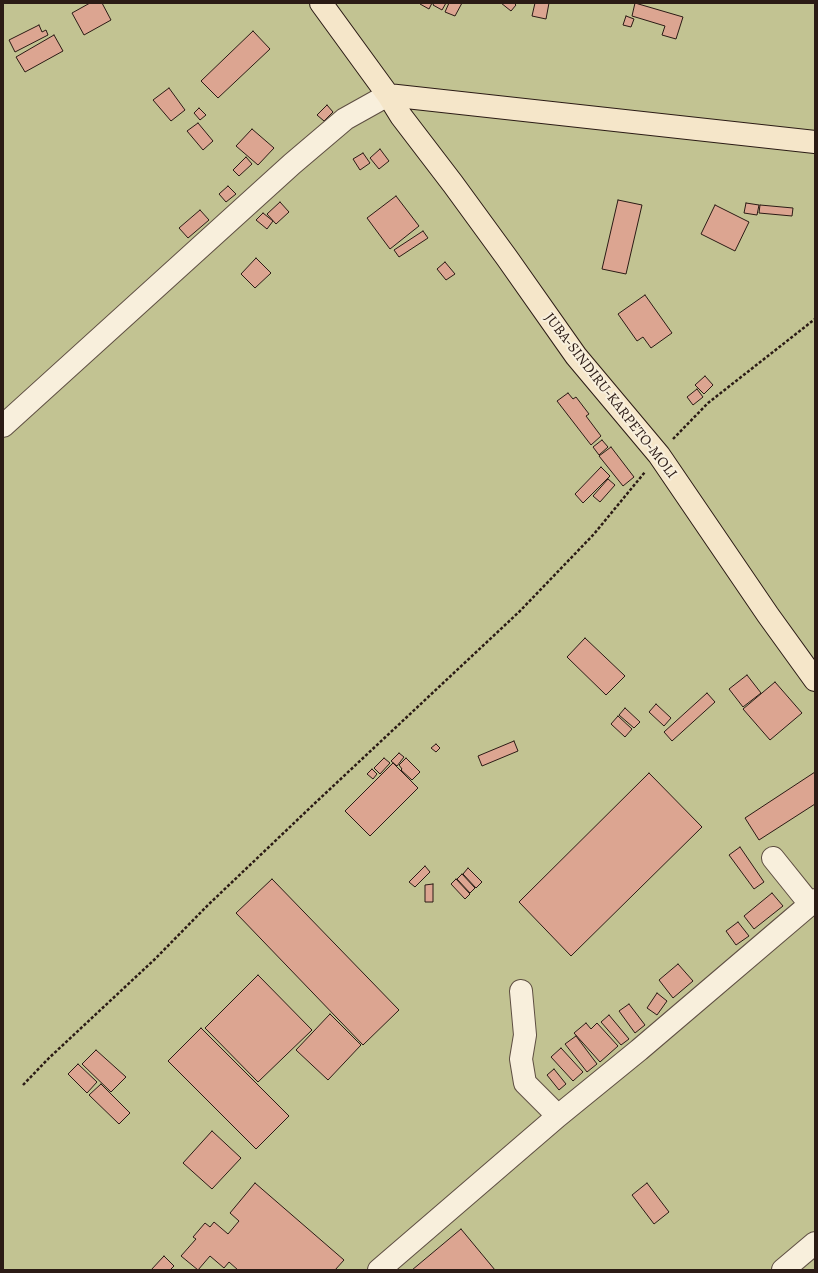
<!DOCTYPE html>
<html>
<head>
<meta charset="utf-8">
<style>
	body { margin:0 }
	#map { position:relative; width:818px; height:1273px; overflow:hidden; background:#f5e6c9; font-family:Alegreya,serif }
	canvas { display:block }
	.frame { position:absolute; inset:0; border:4px solid #2b1b15; pointer-events:none }
</style>
</head>
<body>
<div id="map">
<canvas width="818" height="1273"></canvas>
<div class="frame"></div>
</div>
<script>
const c = document.querySelector('canvas').getContext('2d');
c.lineJoin = 'round';
function fillPath(path, color) {
  c.fillStyle = color;
  c.fill(path, 'evenodd');
}
function poly(rows) {
  const path = new Path2D();
  for (const r of rows) {
    path.moveTo(r[0], r[1]);
    for (let i = 2; i < r.length; i += 2) path.lineTo(r[i], r[i + 1]);
  }
  return path;
}
function strokePath(path, color, width, dash) {
  c.strokeStyle = color;
  c.lineWidth = width;
  c.lineCap = dash ? 'butt' : 'round';
  c.setLineDash(dash || []);
  c.stroke(path);
}
function label(font, color, halo, rows, align = 'center') {
  c.font = font + ' Alegreya,serif';
  c.lineWidth = 4;
  c.setLineDash([]);
  c.textBaseline = 'middle';
  c.strokeStyle = halo;
  c.fillStyle = color;
  for (const [text, x, y, turn = 0] of rows) {
    c.save();
    c.translate(x, y);
    c.rotate((+turn || 0) * Math.PI / 180);
    c.textAlign = isNaN(turn) ? turn : align;
    if (halo) c.strokeText(text, 0, 0);
    c.fillText(text, 0, 0);
    c.restore();
  }
}
fillPath(poly([
	[3,3,815,3,815,1270,3,1270]
]), '#c2c392');
const building = poly([
	[90,3,102,3,111,20,84,35,72,13,90,3],
	[421,3,432,3,429,9,420,4,421,3],
	[434,3,446,3,442,10,433,5,434,3],
	[449,3,462,3,455,16,445,12,449,3],
	[501,3,514,3,516,5,511,11,501,3],
	[535,3,549,3,546,19,532,16,535,3],
	[635,3,683,17,676,39,662,35,665,26,632,16,635,3],
	[626,16,634,19,631,27,623,25,626,16],
	[39,25,42,32,46,30,48,35,15,52,9,40,39,25],
	[253,31,270,49,218,98,201,81,253,31],
	[54,35,63,51,25,72,16,57,54,35],
	[169,88,185,110,171,121,153,100,169,88],
	[327,105,333,112,324,121,317,115,327,105],
	[199,108,206,115,200,120,194,113,199,108],
	[198,123,213,141,203,150,187,131,198,123],
	[252,129,274,148,258,165,236,146,252,129],
	[380,149,389,161,379,169,370,158,380,149],
	[363,153,370,163,360,170,353,159,363,153],
	[246,157,252,164,239,176,233,170,246,157],
	[228,186,236,194,226,202,219,194,228,186],
	[396,196,419,226,390,249,367,218,396,196],
	[618,200,642,205,626,274,602,269,618,200],
	[280,202,289,212,276,224,267,214,280,202],
	[746,203,759,205,757,215,744,213,746,203],
	[715,205,749,222,735,251,701,234,715,205],
	[760,205,793,208,792,216,759,213,760,205],
	[200,210,209,220,188,238,179,228,200,210],
	[263,213,273,221,267,229,256,220,263,213],
	[423,231,428,238,399,257,394,250,423,231],
	[256,258,271,273,255,288,241,274,256,258],
	[445,262,455,274,446,280,437,269,445,262],
	[645,295,672,333,651,348,643,337,637,341,618,314,645,295],
	[705,376,713,385,704,394,695,385,705,376],
	[697,389,703,397,693,405,687,397,697,389],
	[568,393,573,399,576,397,589,414,586,416,601,436,591,445,557,401,568,393],
	[602,440,608,447,599,455,593,447,602,440],
	[611,447,634,477,623,486,599,456,611,447],
	[601,467,610,476,583,503,575,494,601,467],
	[608,479,615,485,600,502,593,496,608,479],
	[585,638,625,676,606,695,567,657,585,638],
	[747,675,761,693,743,707,729,689,747,675],
	[775,682,802,713,770,740,743,709,775,682],
	[707,693,715,702,672,741,664,732,707,693],
	[656,704,671,718,664,726,649,712,656,704],
	[625,708,640,722,634,728,619,715,625,708],
	[618,716,632,729,625,737,611,724,618,716],
	[514,741,518,751,482,766,478,756,514,741],
	[436,744,440,748,436,752,431,748,436,744],
	[399,753,404,757,397,766,391,761,399,753],
	[384,758,390,763,380,774,374,768,384,758],
	[406,758,420,772,412,780,401,770,402,769,399,765,406,758],
	[393,763,418,788,370,836,345,811,393,763],
	[372,769,377,774,373,779,367,774,372,769],
	[815,772,815,804,759,840,745,818,815,772],
	[649,773,702,827,571,956,519,902,649,773],
	[740,847,764,882,754,889,729,855,740,847],
	[425,866,430,872,415,887,409,882,425,866],
	[468,868,482,882,476,888,463,874,468,868],
	[462,874,475,888,470,893,457,879,462,874],
	[272,879,399,1010,363,1045,236,913,272,879],
	[456,879,470,894,465,899,451,884,456,879],
	[433,884,433,902,425,902,425,885,433,884],
	[772,893,783,906,754,929,744,916,772,893],
	[738,922,749,936,736,945,726,931,738,922],
	[678,964,693,981,673,998,659,980,678,964],
	[258,975,312,1030,258,1082,205,1028,258,975],
	[657,993,667,1001,657,1015,647,1008,657,993],
	[629,1004,645,1025,635,1033,619,1011,629,1004],
	[330,1014,361,1045,328,1080,296,1050,330,1014],
	[609,1015,629,1039,621,1045,601,1022,609,1015],
	[586,1023,591,1029,597,1023,618,1046,600,1062,574,1033,586,1023],
	[201,1028,289,1116,256,1149,168,1061,201,1028],
	[576,1036,597,1064,587,1072,565,1044,576,1036],
	[561,1048,583,1072,573,1081,551,1057,561,1048],
	[96,1050,126,1077,111,1092,82,1064,96,1050],
	[78,1064,97,1082,87,1093,68,1074,78,1064],
	[554,1069,566,1084,559,1090,547,1075,554,1069],
	[101,1084,130,1113,119,1124,89,1095,101,1084],
	[212,1131,241,1158,212,1189,183,1163,212,1131],
	[255,1183,344,1260,335,1270,238,1270,229,1262,224,1268,210,1256,198,1270,181,1256,196,1239,193,1237,205,1223,210,1227,214,1222,228,1234,239,1221,230,1213,255,1183],
	[647,1183,669,1212,654,1224,632,1195,647,1183],
	[461,1229,495,1270,412,1270,461,1229],
	[164,1256,174,1266,170,1270,151,1270,164,1256]
]);
fillPath(building, '#dca591');
strokePath(building, '#2b1b15', 1);
const minor = poly([
	[3,426,292,164,345,119,388,95],
	[773,858,810,904],
	[521,991,525,1035,521,1059,525,1083,558,1116],
	[379,1270,558,1116,639,1050,815,900],
	[783,1270,815,1243]
]);
const major = poly([
	[321,3,388,95,401,116,453,184,507,258,576,356,659,455,768,615,815,680],
	[388,95,815,142]
]);
strokePath(minor, '#5e4e42', 24);
strokePath(major, '#2b1b15', 24);
strokePath(poly([
	[673,439,708,403,815,319],
	[23,1085,49,1058,155,959,208,905,314,804,520,611,594,534,645,472]
]), '#2b1b15', 2.5, [3, 2]);
strokePath(minor, '#f8efdc', 22);
strokePath(major, '#f5e6c9', 22);
label('15px', '#2b1b15', '#f8efdc', [
	["JUBA-SINDIRU-KARPETO-MOLI",610,396,52]
]);
</script>
</body>
</html>
